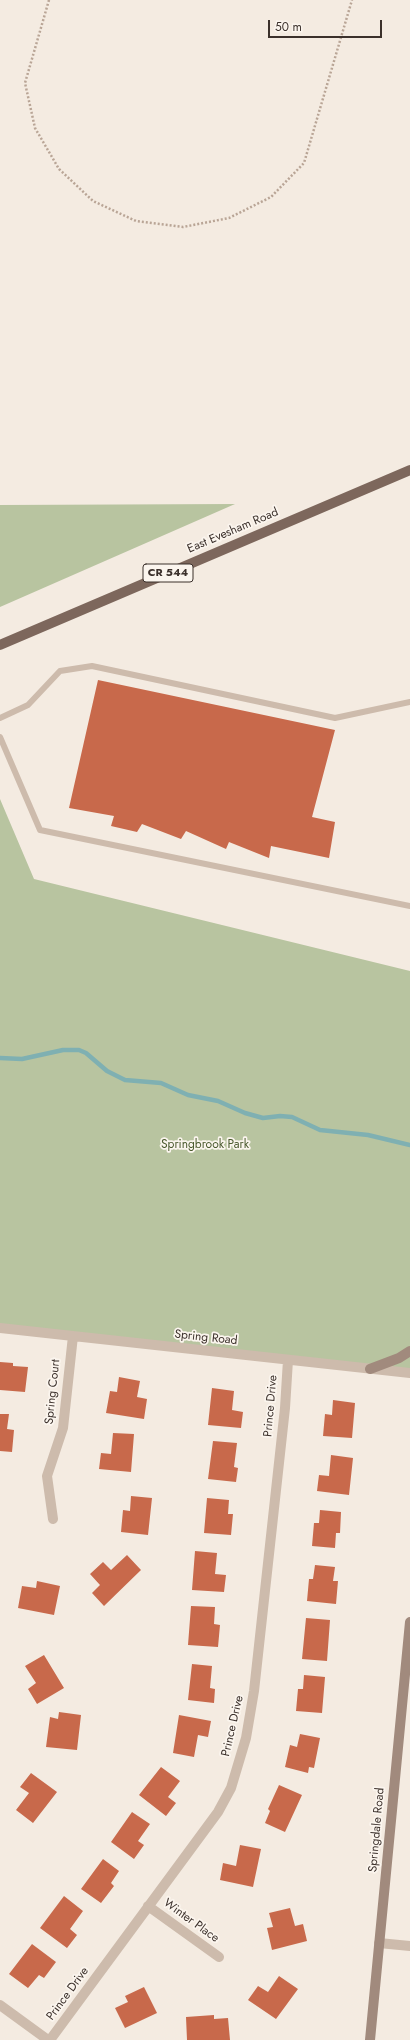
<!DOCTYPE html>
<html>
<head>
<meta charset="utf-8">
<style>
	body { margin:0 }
	#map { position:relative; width:410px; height:2040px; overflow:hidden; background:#f4ebe1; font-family:Jost,sans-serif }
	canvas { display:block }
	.scale { position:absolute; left:268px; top:20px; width:114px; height:18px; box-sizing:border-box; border:2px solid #3b302b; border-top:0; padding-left:5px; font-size:12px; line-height:14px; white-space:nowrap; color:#3b302b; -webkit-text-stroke:3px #fbf5ee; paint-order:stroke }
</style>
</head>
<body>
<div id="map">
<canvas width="410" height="2040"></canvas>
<div class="scale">50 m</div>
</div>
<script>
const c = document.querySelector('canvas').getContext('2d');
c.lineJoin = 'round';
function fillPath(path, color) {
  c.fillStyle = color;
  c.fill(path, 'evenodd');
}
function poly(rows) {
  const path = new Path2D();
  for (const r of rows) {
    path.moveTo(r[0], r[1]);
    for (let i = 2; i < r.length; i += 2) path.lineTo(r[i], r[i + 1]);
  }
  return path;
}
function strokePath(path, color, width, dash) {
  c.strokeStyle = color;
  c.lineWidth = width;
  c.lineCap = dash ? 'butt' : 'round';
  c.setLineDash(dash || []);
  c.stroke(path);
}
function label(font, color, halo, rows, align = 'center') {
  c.font = font + ' Jost,sans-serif';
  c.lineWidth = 3.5;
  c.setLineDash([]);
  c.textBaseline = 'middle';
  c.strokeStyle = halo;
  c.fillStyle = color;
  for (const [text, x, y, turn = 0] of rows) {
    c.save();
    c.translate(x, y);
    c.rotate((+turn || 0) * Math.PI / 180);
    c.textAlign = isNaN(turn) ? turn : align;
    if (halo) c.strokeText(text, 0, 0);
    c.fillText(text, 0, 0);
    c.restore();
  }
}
fillPath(poly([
	[235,504,0,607,0,505],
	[0,799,34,879,410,971,410,1373,0,1328]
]), '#b8c4a0');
strokePath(poly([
	[0,1058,22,1059,63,1050,79,1050,86,1053,107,1071,125,1080,161,1083,188,1095,218,1101,245,1113,263,1118,280,1116,292,1117,320,1130,368,1135,410,1145]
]), '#7fb0b2', 4.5);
fillPath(poly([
	[98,680,335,730,312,817,335,822,329,858,271,846,269,858,229,842,226,849,186,831,181,839,142,824,137,832,111,826,114,816,69,808],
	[0,1362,13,1363,13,1366,28,1367,25,1392,0,1390],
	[119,1377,140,1381,137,1397,147,1399,144,1419,106,1413,110,1391,117,1392],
	[212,1388,234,1391,232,1410,243,1412,241,1428,208,1425],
	[333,1400,355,1403,352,1438,323,1436,325,1414,332,1415],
	[0,1414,9,1414,7,1429,14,1430,12,1452,0,1451],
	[113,1433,134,1434,131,1472,99,1469,101,1453,111,1454],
	[213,1441,237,1443,234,1467,238,1468,236,1482,208,1479],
	[331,1455,353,1458,349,1495,317,1491,319,1475,329,1476],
	[131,1496,152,1498,148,1535,121,1532,123,1510,130,1511],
	[207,1498,229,1500,228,1514,233,1514,231,1535,204,1533],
	[320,1510,341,1512,340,1533,336,1533,335,1548,312,1546,314,1523,319,1523],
	[195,1551,217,1553,215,1574,226,1575,224,1592,192,1590],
	[127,1555,141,1570,104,1606,92,1593,100,1585,90,1574,103,1562,111,1570],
	[315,1565,335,1567,333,1581,338,1581,336,1604,307,1601,309,1579,313,1579],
	[37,1581,60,1586,54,1615,18,1608,22,1586,36,1588],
	[191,1606,215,1607,214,1624,220,1625,218,1647,188,1645],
	[306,1618,330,1620,327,1661,302,1659],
	[44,1655,64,1688,37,1704,28,1689,36,1683,25,1666],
	[192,1664,212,1666,210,1688,215,1689,214,1703,188,1700],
	[304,1675,325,1677,322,1713,296,1711,298,1689,303,1689],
	[59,1712,81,1715,77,1750,46,1747,50,1717,58,1719],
	[179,1715,211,1721,208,1737,198,1735,194,1757,173,1753],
	[300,1734,320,1738,314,1768,309,1767,308,1773,285,1767,290,1745,297,1747],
	[161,1767,180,1781,168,1797,176,1803,166,1816,139,1795],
	[31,1773,57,1792,33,1823,16,1810,29,1793,20,1787],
	[279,1785,302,1795,285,1832,265,1823,270,1811,268,1809],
	[132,1812,150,1824,138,1841,144,1845,134,1859,111,1842],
	[240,1845,261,1849,253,1887,220,1880,223,1863,236,1866],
	[103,1859,119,1871,111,1883,114,1886,101,1903,81,1889],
	[64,1896,83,1911,70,1929,77,1935,67,1948,40,1928],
	[290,1908,295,1926,303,1924,307,1941,272,1950,267,1928,273,1927,269,1913],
	[32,1944,56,1962,44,1978,39,1975,28,1988,9,1974],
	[279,1976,298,1989,276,2019,248,2000,258,1986,268,1992],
	[144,1987,157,2013,125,2028,115,2008,128,2002,125,1996],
	[214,2015,214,2019,228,2018,230,2040,187,2040,186,2017]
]), '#c8694b');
strokePath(poly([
	[49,0,25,83,35,128,59,169,93,201,136,221,183,227,229,218,271,197,304,163,352,0]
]), '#b9a596', 2.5, [2, 2]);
strokePath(poly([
	[0,718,28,705,60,671,92,666,335,718,410,702],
	[0,737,40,830,410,906]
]), '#cdbbac', 6);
strokePath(poly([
	[0,1328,410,1373],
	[53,1519,47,1476,63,1428,73,1336],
	[148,1906,219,1957],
	[379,1943,410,1946],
	[0,2005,48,2040],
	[50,2040,218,1812,231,1788,246,1738,254,1691,285,1408,288,1360]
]), '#cdbbac', 10);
strokePath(poly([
	[370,1369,399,1358,410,1351],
	[370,2040,410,1622]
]), '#a18a7d', 10);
strokePath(poly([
	[0,645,410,470]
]), '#7d675c', 10);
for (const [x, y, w] of [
	[168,573,50]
]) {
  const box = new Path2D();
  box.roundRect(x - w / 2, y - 9, w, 18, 3);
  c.fillStyle = '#fbf5ee';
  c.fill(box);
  strokePath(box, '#3b302b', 1);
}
label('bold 11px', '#3b302b', null, [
	["CR 544",168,573]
]);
label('12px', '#3b302b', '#fbf5ee', [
	["East Evesham Road",233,531,-23],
	["Spring Road",206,1338,6],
	["Spring Court",53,1392,-84],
	["Prince Drive",271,1406,-85],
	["Prince Drive",233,1726,-77],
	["Springdale Road",377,1830,-85],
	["Winter Place",191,1921,36],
	["Prince Drive",68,1994,-54]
]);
label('12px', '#4a5a2e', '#fbf5ee', [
	["Springbrook Park",205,1145]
]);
</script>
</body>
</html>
